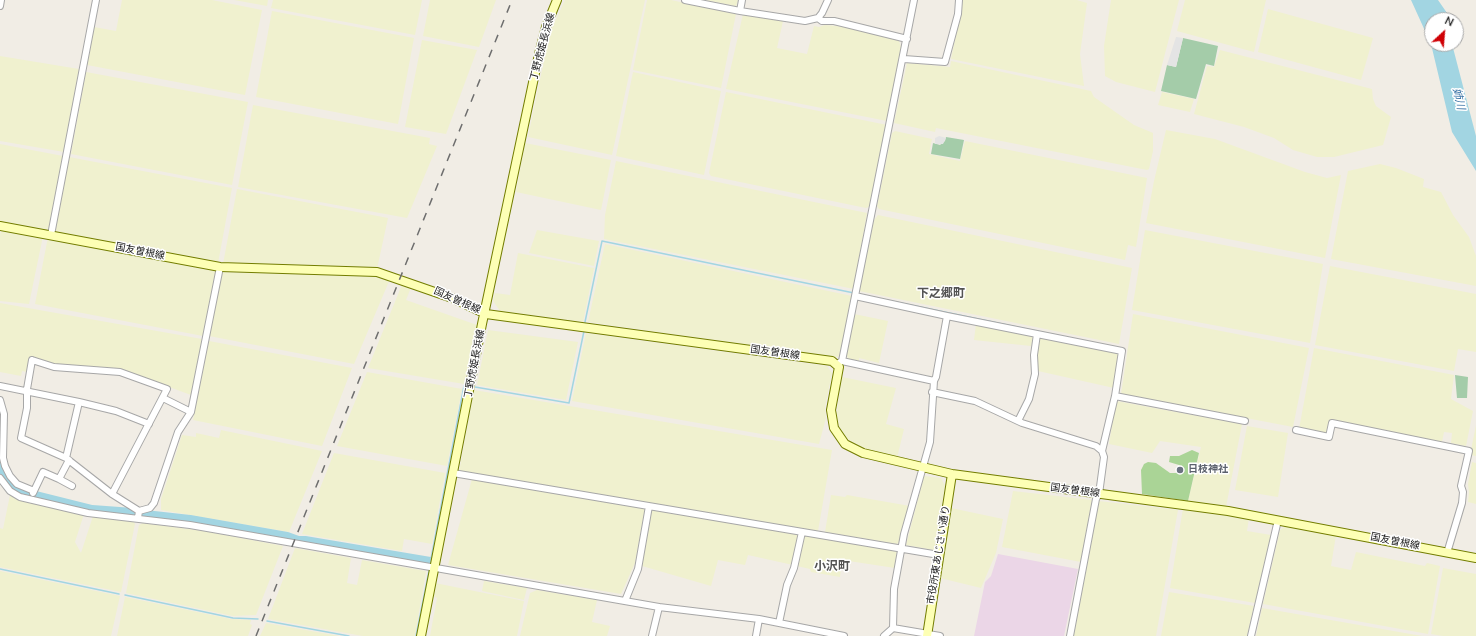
<!DOCTYPE html>
<html>
<head>
<meta charset="utf-8">
<style>
	body { margin:0 }
	#map { position:relative; width:1476px; height:636px; overflow:hidden; background:#f1ede5; font-family:"Nunito Sans",sans-serif }
	canvas { display:block }
	.north { position:absolute; left:1424px; top:12px; width:40px; height:40px; box-sizing:border-box; background:#fff; border:1px solid #a6a6a6; border-radius:50%; rotate:26deg; font-size:11px; font-weight:700; line-height:16px; text-align:center; color:#202020 }
	.north::after { content:''; display:block; margin:auto; width:14px; height:18px; background:#cf0005; clip-path:polygon(50% 0,100% 100%,50% 72%,0 100%) }
</style>
</head>
<body>
<div id="map">
<canvas width="1476" height="636"></canvas>
<div class="north">N</div>
</div>
<script>
const c = document.querySelector('canvas').getContext('2d');
c.lineJoin = 'round';
function fillPath(path, color) {
  c.fillStyle = color;
  c.fill(path, 'evenodd');
}
function poly(rows) {
  const path = new Path2D();
  for (const r of rows) {
    path.moveTo(r[0], r[1]);
    for (let i = 2; i < r.length; i += 2) path.lineTo(r[i], r[i + 1]);
  }
  return path;
}
function strokePath(path, color, width, dash) {
  c.strokeStyle = color;
  c.lineWidth = width;
  c.lineCap = dash ? 'butt' : 'round';
  c.setLineDash(dash || []);
  c.stroke(path);
}
function label(font, color, halo, rows, align = 'center') {
  c.font = font + ' "Nunito Sans","Noto Sans JP",sans-serif';
  c.lineWidth = 3;
  c.setLineDash([]);
  c.textBaseline = 'middle';
  c.strokeStyle = halo;
  c.fillStyle = color;
  for (const [text, x, y, turn = 0] of rows) {
    c.save();
    c.translate(x, y);
    c.rotate((+turn || 0) * Math.PI / 180);
    c.textAlign = isNaN(turn) ? turn : align;
    if (halo) c.strokeText(text, 0, 0);
    c.fillText(text, 0, 0);
    c.restore();
  }
}
fillPath(poly([
	[998,554,1078,569,1064,636,974,636,985,582,991,576]
]), '#ebd6e7');
fillPath(poly([
	[122,0,212,0,262,10,245,95,87,65,94,27,116,31],
	[234,0,268,0,267,6],
	[273,0,422,0,415,35,271,8],
	[430,0,496,0,479,47,423,36],
	[565,0,645,0,612,155,528,137,550,32],
	[647,0,671,0,736,14,721,88,633,70],
	[705,0,738,0,736,6],
	[963,0,1077,0,1087,3,1080,54,1084,86,951,59],
	[1111,0,1179,0,1155,92,1116,82,1105,76,1104,46],
	[1185,0,1266,0,1254,52,1177,31],
	[1268,9,1373,38,1361,80,1258,52],
	[272,11,414,38,398,124,256,97],
	[743,14,783,21,777,48,807,54,814,26,819,27,825,25,847,27,899,41,902,50,887,121,726,89],
	[422,40,477,50,446,134,405,127],
	[1220,50,1372,89,1373,99,1376,106,1391,117,1383,145,1334,157,1317,157,1293,150,1274,138,1244,127,1194,114,1207,66,1214,67],
	[0,56,79,69,64,152,0,141],
	[951,61,1091,91,1094,97,1134,125,1153,133,1153,151,1149,169,1147,170,936,128,935,132,894,123,907,63,950,67],
	[86,72,248,102,232,185,71,154],
	[633,72,721,91,704,175,616,156],
	[726,92,887,125,871,206,866,208,711,176,709,173],
	[1162,92,1194,99,1190,112,1158,105],
	[253,105,430,138,429,144,437,146,407,218,238,187],
	[1166,130,1215,139,1305,172,1327,178,1341,175,1325,258,1146,223,1154,181],
	[895,131,932,139,929,154,960,161,965,141,1147,178,1136,247,1128,245,1125,260,879,209,877,206,892,133],
	[525,143,611,160,601,210,516,192],
	[0,144,63,156,48,231,0,222],
	[69,157,232,188,218,263,55,232],
	[616,161,867,213,854,289,604,239,605,215],
	[1380,164,1396,168,1424,179,1423,187,1441,192,1453,215,1469,237,1476,256,1476,286,1331,259,1348,171],
	[237,189,388,218,377,269,223,264],
	[878,215,1132,268,1119,344,859,291,874,220],
	[2,228,43,236,29,304,0,301,0,235],
	[537,230,599,241,594,266,529,253],
	[1145,230,1323,264,1310,343,1132,310],
	[48,237,216,269,203,336,35,304],
	[605,244,852,296,840,355,836,358,588,322],
	[518,253,594,268,583,322,500,311,493,301,495,293,510,295],
	[1330,266,1476,294,1476,352,1458,349,1454,371,1315,345],
	[222,272,377,275,390,279,354,364,209,336],
	[403,282,412,285,406,300,477,325,464,384,368,368],
	[0,303,202,339,191,395,120,369,55,365,30,357,27,372,22,371,21,376,0,372],
	[854,314,888,321,879,363,859,358,859,361,849,359,846,355],
	[1133,314,1309,348,1293,427,1121,394],
	[976,324,1033,335,1031,346,974,340],
	[488,330,578,342,566,400,477,385],
	[586,333,827,366,832,373,825,407,826,418,819,444,572,401],
	[1039,337,1119,354,1114,388,1038,371,1037,355],
	[209,341,352,368,322,446,193,420],
	[1314,348,1454,375,1451,399,1473,411,1466,446,1451,443,1452,433,1444,432,1442,442,1330,420,1327,434,1299,429],
	[367,372,462,389,447,466,337,446],
	[842,377,896,388,886,424,904,429,897,458,867,450,853,444,844,436,839,427,836,417],
	[474,390,832,450,818,531,459,472],
	[1116,401,1242,424,1226,507,1188,501,1201,447,1160,441,1152,453,1109,444],
	[1476,425,1476,456,1470,455],
	[1247,426,1288,433,1278,497,1235,490],
	[221,430,322,451,289,532,161,510,161,499,182,435,196,437,196,433,219,438],
	[334,453,445,473,432,544,404,539,402,551,302,534],
	[1472,462,1476,463,1476,504,1468,502,1469,492,1468,484],
	[924,476,941,478,945,486,934,550,906,545],
	[472,479,645,508,635,563,621,594,448,565],
	[1013,491,1092,500,1081,562,1002,547],
	[10,495,26,502,84,514,75,542,81,553,93,516,133,521,135,524,121,592,0,567,0,528,3,529],
	[831,495,845,497,847,495,910,506,900,541,897,544,825,532],
	[1099,501,1178,510,1156,636,1073,636],
	[951,508,1003,519,996,553,981,588,940,578],
	[1183,508,1249,518,1247,531,1271,535,1255,603,1170,588],
	[652,509,799,533,793,565,748,555,745,565,718,560,711,586,642,566,650,512],
	[143,523,204,531,283,546,256,615,233,616,126,593,139,525],
	[1286,526,1336,535,1331,566,1351,570,1356,552,1425,566,1427,563,1440,566,1428,634,1263,604,1280,530],
	[805,534,897,550,895,568,842,560,840,577,811,572,810,569,797,566],
	[295,548,351,558,347,583,357,585,362,560,426,571,415,636,363,636,268,619],
	[1443,568,1476,574,1476,636,1443,636,1431,634],
	[0,571,120,596,111,636,0,636],
	[484,581,527,588,524,600,482,591],
	[435,583,524,601,517,636,430,636,437,598,433,596],
	[537,590,597,600,592,622,610,626,607,636,520,636,530,593],
	[1169,592,1254,606,1247,636,1161,636],
	[125,597,231,619,251,620,250,624,252,625,248,636,117,636],
	[1262,608,1422,636,1256,636],
	[266,623,339,636,260,636]
]), '#f0f1cf');
fillPath(poly([
	[1192,450,1199,453,1188,501,1142,494,1141,470,1144,464,1148,462,1156,463,1170,473,1176,473,1183,470,1179,465,1169,462,1170,456,1179,456]
]), '#aad496');
fillPath(poly([
	[1183,38,1218,46,1214,66,1206,64,1196,99,1161,91,1167,65,1176,67],
	[946,137,964,140,960,159,931,154,933,143,940,145,945,141],
	[1455,375,1468,377,1467,398,1457,398]
]), '#a4cca9');
fillPath(poly([
	[1176,37,1183,38,1176,67,1167,65],
	[939,136,946,138,943,144,935,144,935,138]
]), '#e4e4e4');
fillPath(poly([
	[1411,0,1438,0,1447,13,1448,20,1432,20,1432,44,1452,44,1476,136,1476,171,1452,132,1431,44]
]), '#a2d5e2');
strokePath(poly([
	[867,296,1080,340],
	[585,322,602,241,854,293],
	[475,387,569,403,584,331],
	[430,564,464,386],
	[0,569,119,594],
	[125,595,233,618,258,619],
	[267,621,349,636],
	[416,636,429,571]
]), '#a2d5e2', 1.5);
strokePath(poly([
	[0,466,9,483,24,493,92,510,133,513],
	[145,515,190,520,287,537,298,541,305,541,430,562]
]), '#a2d5e2', 10);
const street = poly([
	[685,0,740,11,805,21,818,18,822,13,828,0],
	[0,6,1,0],
	[740,11,742,0],
	[818,18,822,21,834,21,907,39],
	[904,59,945,62,958,14,959,0],
	[51,235,96,0],
	[855,296,914,0],
	[32,360,54,367,120,372,167,389,112,494,66,458,21,438,27,408,27,389,32,360],
	[842,361,934,381,930,442,904,534,894,589,893,628],
	[837,364,842,361,855,296,947,316,1122,351,1115,396,1102,451,1104,457,1099,494,1096,499,1070,636],
	[934,381,936,377,947,316],
	[0,386,79,402],
	[932,392,975,401,1022,423,1096,446,1102,451],
	[1115,396,1245,421],
	[163,398,191,412],
	[0,400,4,414,3,458,5,466,10,476,17,484,34,491],
	[1018,421,1029,399,1035,374,1034,355,1037,334],
	[1296,430,1329,437,1332,423,1469,451,1461,486,1463,492,1462,503,1447,553],
	[66,458,79,402,116,411,149,424],
	[453,473,939,555],
	[0,478,10,491,20,497,88,513,190,525,659,607,759,619,844,636],
	[59,479,72,486],
	[33,493,43,472,59,479,69,460],
	[112,494,139,511],
	[138,518,139,511,150,508,154,503,178,432,191,412,220,267],
	[625,601,638,569,649,506],
	[779,623,787,585,794,568,802,532],
	[652,636,659,607],
	[756,636,759,619],
	[884,636,893,628,940,636],
	[1251,636,1278,520]
]);
const secondary = poly([
	[0,226,220,267,377,272,452,298,486,314,832,361,839,367,831,410,834,428,845,444,863,453,952,474,1228,511,1476,558],
	[421,636,482,324,539,54,546,27,557,0],
	[927,636,952,474]
]);
strokePath(street, '#a7a7a7', 8);
strokePath(secondary, '#737d00', 10);
strokePath(street, '#fff', 6);
strokePath(secondary, '#fdffb5', 8);
strokePath(poly([
	[256,636,512,0]
]), '#6e6e6e', 1.5, [8, 8]);
for (const [x, y, r, color] of [
	[1180,470,4,"#6b7280"]
]) {
  const dot = new Path2D();
  dot.arc(x, y, r, 0, 2 * Math.PI);
  c.fillStyle = color;
  c.fill(dot);
  strokePath(dot, '#fff', 1.5);
}
label('10px', '#202020', '#fff', [
	["丁野虎姫長浜線",543,47,-75],
	["国友曽根線",140,252,11],
	["国友曽根線",457,301,24],
	["国友曽根線",775,353,8],
	["丁野虎姫長浜線",475,364,-79],
	["国友曽根線",1075,491,7],
	["国友曽根線",1395,542,11],
	["市役所東あじさい通り",939,555,-81]
]);
label('bold 10px', '#5b616d', '#fff', [
	["日枝神社",1188,470]
], 'left');
label('italic 11px', '#3e76a8', '#fff', [
	["姉川",1458,99,78]
]);
label('bold 12px', '#535353', '#fff', [
	["下之郷町",941,294],
	["小沢町",832,567]
]);
</script>
</body>
</html>
